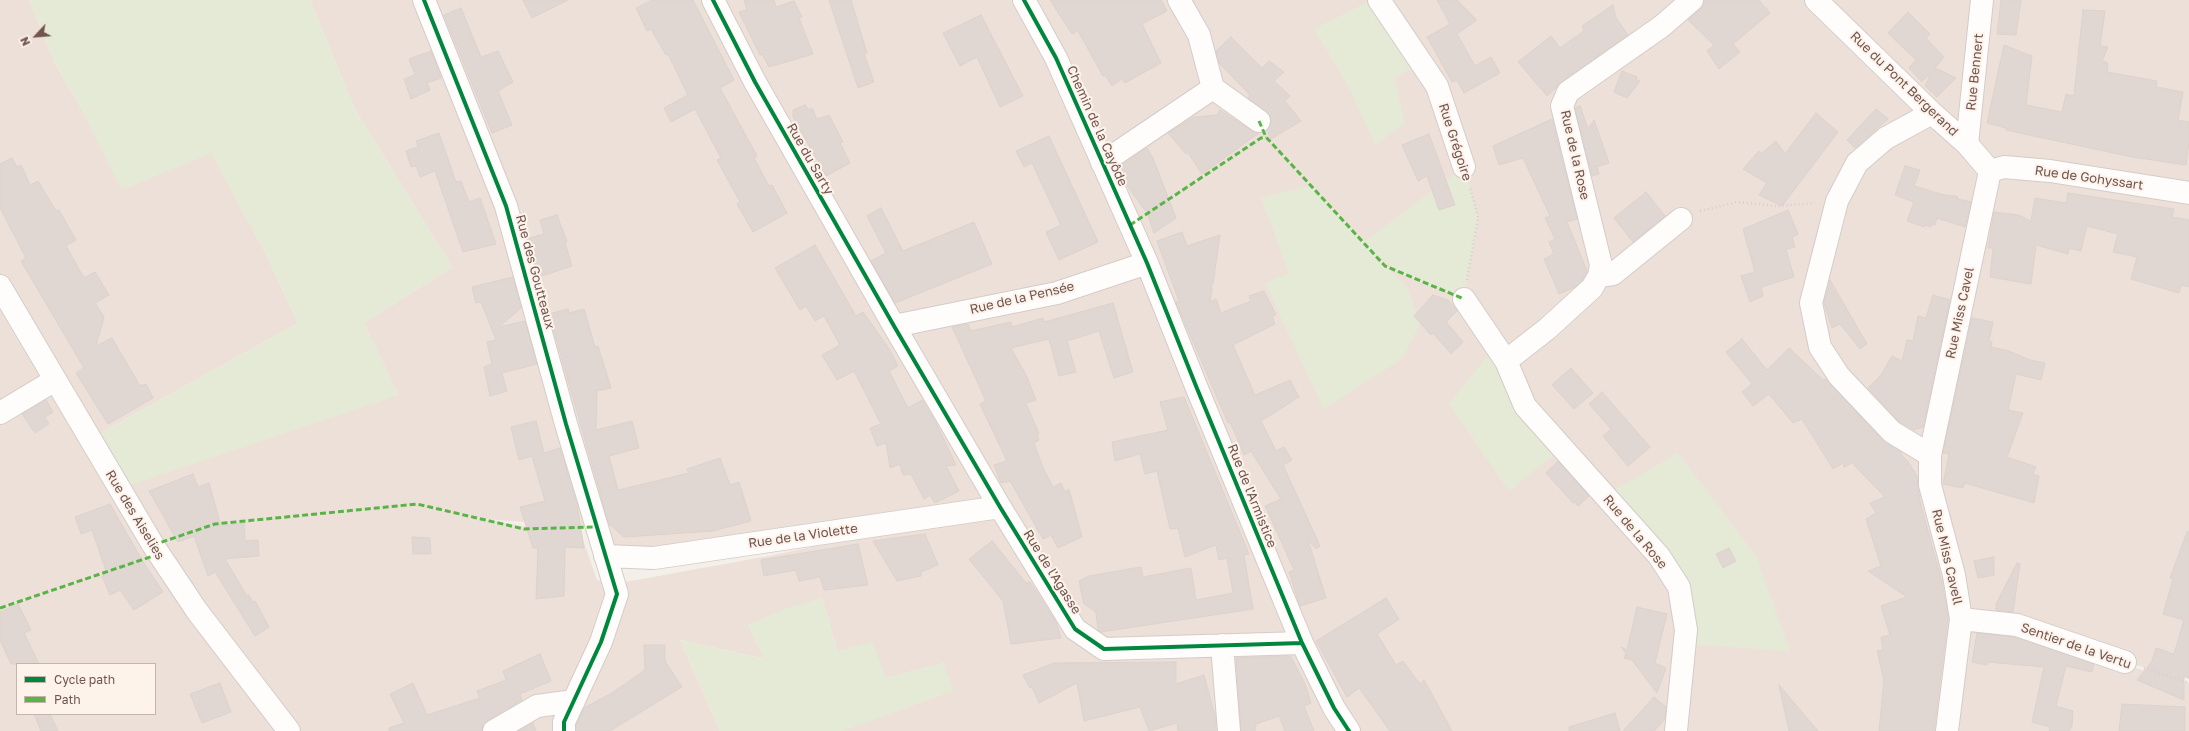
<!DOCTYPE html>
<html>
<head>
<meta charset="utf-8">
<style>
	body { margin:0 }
	#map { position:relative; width:2189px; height:731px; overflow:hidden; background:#f5efea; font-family:"Golos Text",sans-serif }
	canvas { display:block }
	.legend { position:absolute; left:16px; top:663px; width:140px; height:52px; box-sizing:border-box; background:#fdf3eb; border:1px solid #c5b3ac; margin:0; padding:5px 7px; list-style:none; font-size:12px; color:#70544d }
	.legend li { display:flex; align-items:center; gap:8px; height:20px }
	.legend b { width:20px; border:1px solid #c5b3ac }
	.north { position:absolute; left:16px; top:16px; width:40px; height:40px; -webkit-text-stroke:3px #fdf3eb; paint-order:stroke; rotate:244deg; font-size:11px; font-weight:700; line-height:16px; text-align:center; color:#70544d }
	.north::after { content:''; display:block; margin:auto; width:14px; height:18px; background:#70544d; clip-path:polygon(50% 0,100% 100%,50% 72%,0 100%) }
</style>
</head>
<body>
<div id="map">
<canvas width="2189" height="731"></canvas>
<ul class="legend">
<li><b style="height:5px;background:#00873e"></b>Cycle path</li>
<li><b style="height:5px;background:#59b447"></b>Path</li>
</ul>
<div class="north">N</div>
</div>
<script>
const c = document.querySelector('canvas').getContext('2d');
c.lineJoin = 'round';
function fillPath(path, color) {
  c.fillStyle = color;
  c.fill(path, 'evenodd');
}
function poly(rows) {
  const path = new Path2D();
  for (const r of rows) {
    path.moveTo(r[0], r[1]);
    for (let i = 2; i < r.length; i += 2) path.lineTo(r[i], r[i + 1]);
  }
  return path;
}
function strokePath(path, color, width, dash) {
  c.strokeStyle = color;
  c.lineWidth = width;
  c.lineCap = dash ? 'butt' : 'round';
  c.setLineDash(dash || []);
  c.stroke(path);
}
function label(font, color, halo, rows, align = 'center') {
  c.font = font + ' "Golos Text",sans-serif';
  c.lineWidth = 4;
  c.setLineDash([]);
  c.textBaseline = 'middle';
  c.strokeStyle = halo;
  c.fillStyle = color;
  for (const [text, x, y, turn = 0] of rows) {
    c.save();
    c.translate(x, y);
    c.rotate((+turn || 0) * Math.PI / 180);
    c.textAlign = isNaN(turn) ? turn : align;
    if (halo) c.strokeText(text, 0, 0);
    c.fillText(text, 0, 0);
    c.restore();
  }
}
fillPath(poly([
	[0,0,29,0,55,64,81,108,211,152,268,258,298,323,90,439,398,395,364,323,452,267,354,108,310,0,2189,0,2189,679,2083,651,2106,660,2189,683,2189,731,843,731,944,663,886,678,837,651,822,598,748,625,765,659,680,640,720,731,0,731],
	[993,508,774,555,620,583,597,580,582,537,484,519,595,527,605,556],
	[17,664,155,664,155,714,17,714]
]), '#ede0d8');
fillPath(poly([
	[29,0,310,0,354,108,452,267,364,323,399,395,122,488,90,439,298,323,268,258,211,153,122,190,81,108,55,64],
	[1370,1,1414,67,1394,78,1405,123,1375,145,1351,91,1314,29],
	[1464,167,1478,217,1464,299,1400,273,1370,249,1407,287,1420,324,1402,359,1324,409,1265,283,1289,273,1261,198,1311,185,1364,242],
	[1486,358,1506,361,1562,448,1509,491,1449,404],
	[1678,453,1756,556,1790,651,1685,644,1667,569,1605,496],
	[822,598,837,651,872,642,886,678,944,663,953,691,843,731,720,731,680,640,764,659,748,625,787,608]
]), '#e5ead6');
const building = poly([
	[523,0,568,0,532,18,523,0],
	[652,0,693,0,734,80,720,88,757,156,754,158,769,186,772,185,787,213,753,232,737,204,740,202,717,160,721,158,695,109,671,122,664,108,688,95,668,54,666,55,651,29,647,31,636,8,652,0],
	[744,0,774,0,776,7,794,1,802,17,799,18,813,54,769,67,762,54,760,55,739,12,747,10,744,0],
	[829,0,851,0,867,53,864,54,874,82,858,88,829,0],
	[1050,0,1161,0,1167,11,1142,24,1161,63,1125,83,1122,79,1112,86,1105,75,1103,76,1078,31,1072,34,1050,0],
	[1437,0,1457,0,1477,20,1457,34,1475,66,1491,57,1500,73,1464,93,1457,80,1452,82,1427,37,1450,24,1437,0],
	[1704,0,1759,0,1770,13,1733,44,1740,52,1719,69,1707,51,1714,45,1688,20,1700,9,1704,0],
	[2001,0,2021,0,2016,35,1997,34,2001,0],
	[1613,5,1616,18,1628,35,1571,75,1568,73,1569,76,1547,96,1518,62,1551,36,1560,48,1584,31,1582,26,1613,5],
	[461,8,481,57,498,51,513,82,498,91,512,125,492,133,444,15,461,8],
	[2083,10,2105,11,2100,46,2108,47,2102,61,2108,63,2107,72,2157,81,2156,87,2183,92,2178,120,2189,122,2189,143,2186,165,2132,157,2006,130,2006,128,1987,123,2004,45,2032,56,2026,105,2062,112,2066,94,2074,96,2083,10],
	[1908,12,1930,34,1926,38,1944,57,1935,68,1956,78,1937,97,1925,86,1931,72,1922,82,1909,68,1916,60,1888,33,1908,12],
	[981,15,1023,96,1000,107,977,57,960,66,943,33,981,15],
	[1231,37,1262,68,1269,61,1284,72,1274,81,1290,96,1285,101,1301,121,1271,139,1267,130,1271,123,1270,116,1248,98,1250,95,1219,63,1216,51,1231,37],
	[431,51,441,78,427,83,430,90,411,99,404,79,415,75,409,59,431,51],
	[1622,71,1637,77,1636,80,1640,81,1627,98,1614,92,1622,71],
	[805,105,809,110,812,108,817,119,829,115,843,142,840,143,850,163,826,176,793,117,793,110,805,105],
	[1580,106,1588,129,1594,120,1609,163,1597,167,1599,174,1592,176,1575,108,1580,106],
	[1876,109,1888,119,1855,148,1847,140,1876,109],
	[1220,110,1252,131,1259,133,1202,174,1188,153,1186,154,1168,133,1194,117,1217,115,1220,110],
	[1816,113,1838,132,1782,206,1759,195,1767,183,1743,169,1759,151,1762,153,1776,141,1785,154,1816,113],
	[1552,119,1577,219,1567,222,1587,271,1582,280,1575,287,1559,294,1544,259,1554,254,1549,242,1555,239,1545,218,1550,216,1523,158,1499,165,1493,146,1552,119],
	[439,133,456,182,461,181,469,202,480,198,496,244,463,252,435,171,420,177,416,166,411,167,406,151,418,147,416,141,439,133],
	[1429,134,1455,205,1439,210,1427,176,1418,181,1402,145,1429,134],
	[1049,136,1098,242,1059,260,1046,232,1061,225,1032,163,1024,167,1016,151,1049,136],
	[1147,148,1153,158,1176,218,1154,233,1147,213,1126,184,1118,168,1147,148],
	[12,158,17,167,21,165,30,185,38,181,56,211,59,210,76,240,66,246,84,278,95,272,109,295,95,303,104,317,96,346,112,338,140,386,146,384,153,398,108,424,76,373,84,368,21,261,26,258,0,208,0,164,12,158],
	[1905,166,1920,170,1914,186,1944,195,1957,196,1958,199,1971,202,1965,227,1937,218,1935,225,1932,224,1931,227,1925,225,1924,227,1907,221,1914,202,1895,195,1905,166],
	[1646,192,1665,216,1633,242,1614,218,1646,192],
	[2068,193,2174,209,2172,217,2189,220,2189,287,2181,285,2179,293,2131,279,2137,257,2113,252,2118,234,2087,226,2081,251,2069,248,2068,254,2036,245,2031,284,1990,277,1993,248,1988,248,1994,212,2018,215,2031,221,2035,198,2066,203,2068,193],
	[881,208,903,251,974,222,992,264,895,303,871,261,886,253,867,216,881,208],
	[1788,210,1798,234,1792,237,1795,247,1786,249,1794,277,1761,287,1763,296,1750,302,1741,276,1755,272,1743,229,1788,210],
	[557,215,567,242,565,243,572,266,539,277,529,238,544,234,540,220,557,215],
	[1182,232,1187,246,1220,235,1213,284,1211,285,1212,289,1210,302,1216,299,1221,313,1251,301,1249,296,1264,291,1276,315,1272,316,1275,324,1233,345,1255,395,1290,380,1299,397,1261,421,1276,451,1284,447,1292,460,1283,465,1320,546,1316,549,1308,540,1326,598,1300,606,1289,572,1294,570,1265,506,1281,499,1251,451,1244,455,1230,422,1228,423,1176,302,1179,301,1157,241,1182,232],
	[815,245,856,316,863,312,890,350,898,366,889,371,908,408,922,400,935,421,956,465,946,466,959,491,935,503,930,495,924,499,911,474,903,475,900,464,890,468,886,443,877,446,870,428,881,424,854,371,837,380,822,355,840,345,824,316,815,321,806,306,800,310,775,268,815,245],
	[513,277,521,308,499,327,525,321,537,364,502,373,507,391,490,396,484,367,492,364,487,342,496,340,481,302,476,303,472,287,513,277],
	[1830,280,1867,344,1860,349,1840,324,1832,328,1824,303,1830,280],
	[1433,295,1448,300,1457,311,1446,322,1463,342,1451,354,1433,333,1431,335,1414,316,1433,295],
	[1933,295,1950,300,1923,427,1914,430,1900,422,1868,388,1881,375,1892,356,1902,361,1907,340,1913,341,1918,316,1926,318,1933,295],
	[1113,303,1133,372,1114,378,1099,331,1067,341,1076,372,1059,376,1049,339,1011,348,1027,377,1036,400,1026,403,1039,434,1037,435,1039,440,1034,443,1044,470,1053,487,1061,483,1065,492,1069,489,1082,537,1058,548,1051,535,1043,539,1010,481,1001,483,994,465,1007,461,980,404,986,401,952,327,968,324,971,331,1011,322,1012,327,1043,318,1044,322,1113,303],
	[568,309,569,313,584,309,595,347,598,346,611,388,597,391,596,430,632,421,639,448,609,456,618,490,689,473,687,469,720,458,730,485,739,482,751,521,713,531,624,537,609,524,549,314,568,309],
	[1972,318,1993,322,1989,341,1992,342,1991,347,2009,351,2030,360,2045,363,2041,380,2016,374,2008,410,2023,413,2007,457,2036,467,2033,474,2039,476,2034,503,1965,483,1963,488,1943,484,1949,454,1943,453,1972,318],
	[1742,339,1767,370,1789,348,1823,380,1826,379,1883,441,1902,453,1901,454,1909,463,1917,476,1920,501,1942,582,1948,618,1934,731,1879,731,1884,680,1877,651,1883,650,1881,637,1890,635,1881,606,1907,597,1868,571,1881,566,1866,519,1876,513,1870,503,1885,497,1852,463,1844,467,1843,463,1833,469,1802,419,1793,423,1769,394,1753,406,1742,392,1752,384,1726,352,1742,339],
	[1571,368,1593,393,1574,409,1552,385,1571,368],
	[1602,392,1650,447,1628,466,1603,436,1611,429,1589,404,1602,392],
	[1184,397,1249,554,1244,555,1253,609,1101,632,1098,630,1096,612,1084,604,1079,581,1089,576,1141,567,1143,577,1191,568,1196,600,1233,593,1227,558,1219,560,1216,545,1185,557,1178,528,1170,529,1157,471,1145,474,1140,454,1115,461,1112,442,1168,430,1160,402,1184,397],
	[46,400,53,412,45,417,49,424,35,433,22,414,46,400],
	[536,421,544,453,560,448,577,505,584,548,565,547,564,596,536,599,538,548,533,548,520,507,545,501,532,456,519,460,511,427,536,421],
	[1558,461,1589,496,1578,506,1575,502,1573,503,1546,473,1558,461],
	[193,474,198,487,209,483,221,526,244,523,245,541,258,540,259,556,225,559,247,596,249,595,253,602,255,601,269,627,255,636,215,572,208,576,194,536,178,542,149,491,193,474],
	[110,504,142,560,163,592,134,610,120,590,110,595,102,576,107,574,92,530,81,534,75,517,110,504],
	[2187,532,2189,532,2189,678,2184,676,2184,700,2137,680,2152,661,2156,648,2174,654,2184,620,2163,614,2173,579,2170,578,2187,532],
	[925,534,938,565,921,572,921,576,897,581,873,541,925,534],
	[412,537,430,538,431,554,413,554,412,537],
	[992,541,1026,583,1030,582,1056,622,1061,638,1011,644,1003,601,969,559,992,541],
	[858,544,868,585,824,590,820,577,799,581,796,570,764,576,761,560,858,544],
	[1729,548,1736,561,1723,568,1716,554,1729,548],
	[1994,557,1994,575,1978,578,1974,561,1994,557],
	[2017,563,2020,564,2013,612,1996,610,1996,604,2017,563],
	[1386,598,1399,619,1377,634,1396,665,1403,661,1420,684,1424,680,1452,731,1390,731,1359,688,1347,697,1316,641,1386,598],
	[18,604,31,630,24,633,39,664,11,664,0,640,0,612,18,604],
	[1637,607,1667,614,1655,663,1666,668,1657,693,1632,660,1624,658,1626,653,1621,647,1627,650,1637,607],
	[1977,633,2014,637,2094,664,2092,672,2066,666,2056,706,2073,711,2072,726,2069,731,2049,731,2050,727,2032,722,2044,667,1988,662,1987,665,1972,662,1977,633],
	[644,645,665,645,665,661,682,687,610,731,576,731,576,725,584,708,612,693,645,670,644,645],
	[540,654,551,681,520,694,522,700,488,720,483,724,482,731,389,731,389,728,404,723,390,694,413,683,427,715,480,698,477,691,506,680,503,671,540,654],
	[1288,656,1291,657,1305,684,1311,703,1304,706,1314,731,1285,731,1279,716,1256,724,1255,731,1241,731,1236,658,1288,656],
	[1176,662,1176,684,1204,675,1216,720,1216,731,1178,731,1177,723,1149,731,1140,707,1084,721,1077,683,1039,703,1032,687,1030,688,1023,675,1054,663,1176,662],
	[220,683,231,712,202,723,190,694,220,683],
	[1779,685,1818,731,1789,731,1779,685],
	[1654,697,1666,707,1665,719,1654,731,1623,731,1654,697],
	[2122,704,2185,707,2185,731,2119,731,2122,704],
	[1615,713,1620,731,1569,731,1569,727,1615,713],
	[34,714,50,714,58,731,41,731,34,714],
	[533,723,536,731,519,731,533,723]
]);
fillPath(building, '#e1d7d2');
strokePath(building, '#ddd2cd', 1);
const minor = poly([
	[424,0,506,206,566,424,617,594,601,642,564,722,564,731],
	[713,0,755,82,894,326,1000,507,1075,629,1104,649,1302,643],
	[1024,0,1056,58,1147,263,1196,386,1302,643,1334,708,1349,731],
	[1379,0,1437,86,1464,167],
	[1816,0,1932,113,1967,144,1990,171],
	[1213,88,1259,121],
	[1967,144,1982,0],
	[1102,163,1213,88,1199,35,1179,0],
	[1990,171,2004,167,2050,171,2189,193],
	[1599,276,1601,265,1562,106,1568,92,1662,26,1692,0],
	[0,286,153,545,197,611,289,731],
	[1464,299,1506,361,1525,406,1659,556,1679,587,1686,630,1676,731],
	[894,326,1057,293,1147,263],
	[1506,361,1547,329,1592,288,1599,276,1613,274,1681,219],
	[0,413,55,380],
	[1930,455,1892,432,1839,376,1820,347,1811,303,1837,201,1857,163,1886,138,1932,113],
	[605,556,654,558,1000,507],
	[1961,619,2017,625,2125,662],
	[1222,645,1229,731],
	[494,731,537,706,574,701],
	[1947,731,1961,619,1954,575,1930,485,1930,455,1990,171]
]);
strokePath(minor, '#d4ccc8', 24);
strokePath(poly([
	[1700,211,1737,202,1777,206,1815,203],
	[1467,280,1478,217,1470,187],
	[2144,668,2189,683]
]), '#d7cecb', 2.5, [1, 3]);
strokePath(minor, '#fefdfc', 22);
strokePath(poly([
	[1259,121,1266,137,1385,266,1464,299],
	[1130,225,1261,138,1266,137],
	[153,545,215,524,417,504,524,529,595,527],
	[0,608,159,554]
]), '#59b447', 3, [6, 3]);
strokePath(poly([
	[424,0,506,206,566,424,617,594,601,642,564,722,564,731],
	[713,0,755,82,894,326,1000,507,1075,629,1104,649,1302,643],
	[1024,0,1056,58,1147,263,1196,386,1302,643,1334,708,1349,731]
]), '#00873e', 4);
label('13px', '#70544d', '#fdf3eb', [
	["Rue Bennert",1975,72,-84],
	["Rue du Pont Bergerand",1904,84,44],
	["Chemin de la Cayôde",1097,126,66],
	["Rue Grégoire",1455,142,72],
	["Rue de la Rose",1575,155,77],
	["Rue du Sarty",810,159,60],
	["Rue de Gohyssart",2089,178,8],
	["Rue des Goutteaux",535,272,75],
	["Rue de la Pensée",1022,298,-13],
	["Rue Miss Cavel",1960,313,-78],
	["Rue de l'Armistice",1252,496,68],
	["Rue des Aiselies",135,515,59],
	["Rue de la Rose",1635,532,50],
	["Rue de la Violette",803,536,-8],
	["Rue Miss Cavell",1947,557,77],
	["Rue de l'Agasse",1052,572,58],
	["Sentier de la Vertu",2076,646,19]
]);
</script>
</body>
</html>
